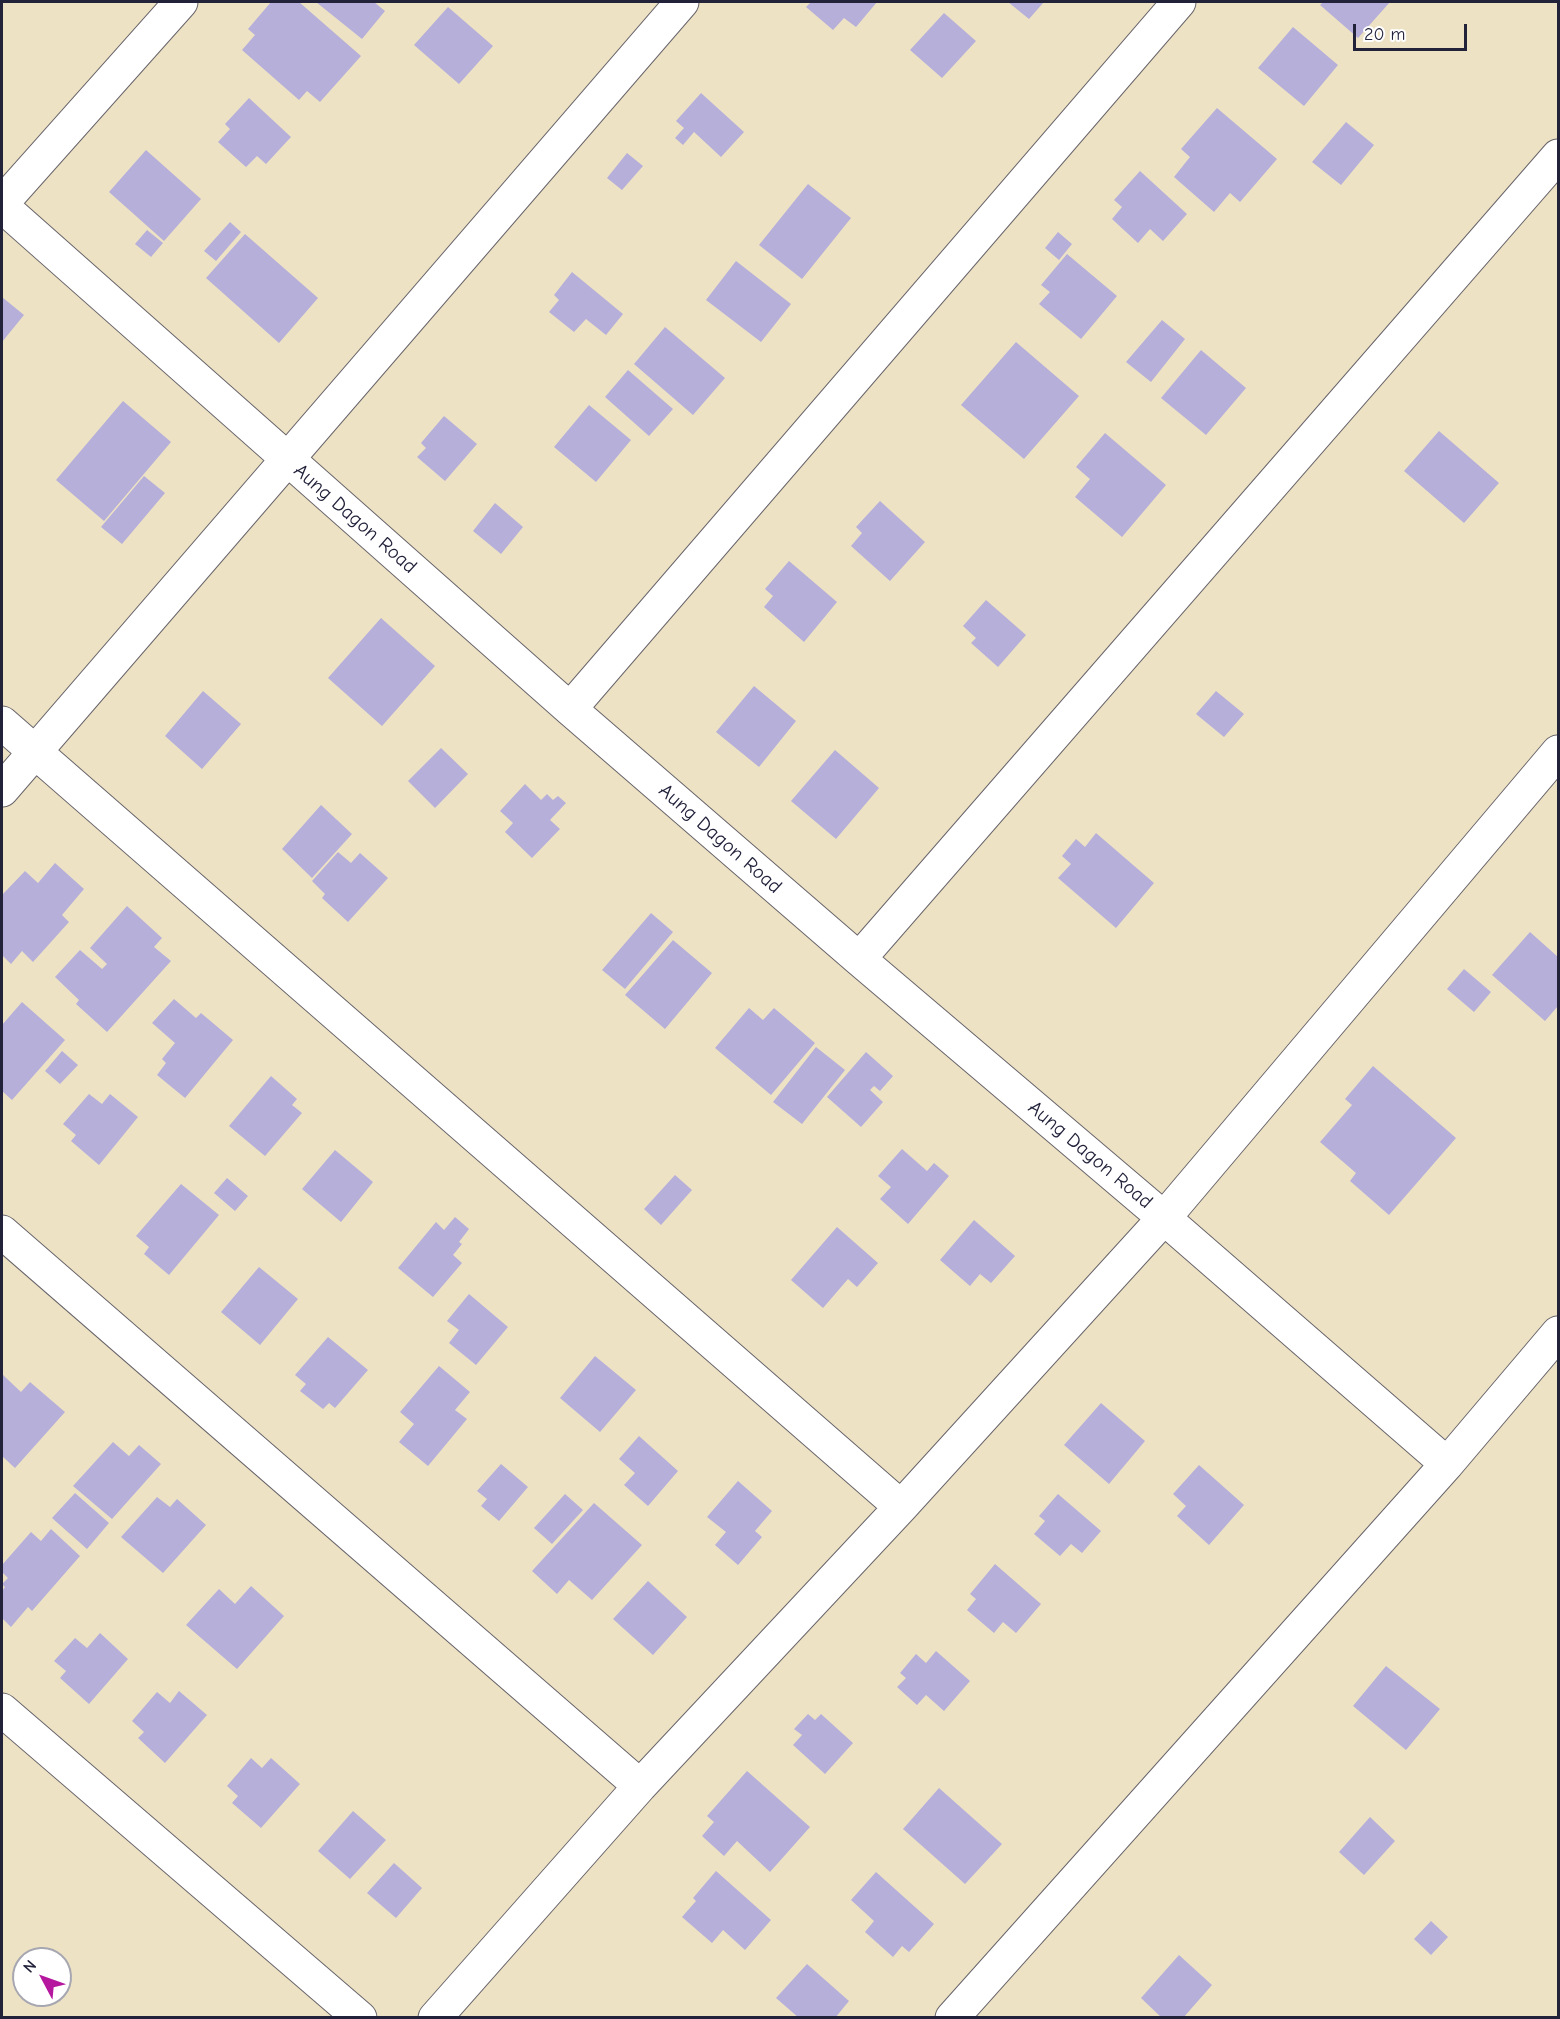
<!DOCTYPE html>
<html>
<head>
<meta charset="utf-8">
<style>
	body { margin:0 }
	#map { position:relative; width:1560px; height:2019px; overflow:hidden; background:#eee2c4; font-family:"Comic Neue",sans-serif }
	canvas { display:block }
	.frame { position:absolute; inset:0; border:3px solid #22223b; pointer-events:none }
	.north { position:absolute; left:12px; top:1947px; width:60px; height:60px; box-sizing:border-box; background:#fff; border:2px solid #a7a7b1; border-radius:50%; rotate:311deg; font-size:16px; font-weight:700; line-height:24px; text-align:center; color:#22223b }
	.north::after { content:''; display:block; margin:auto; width:21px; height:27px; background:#b5179e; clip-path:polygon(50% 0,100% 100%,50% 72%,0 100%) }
	.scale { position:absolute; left:1353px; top:24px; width:114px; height:27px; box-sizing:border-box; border:3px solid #22223b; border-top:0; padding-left:8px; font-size:18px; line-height:21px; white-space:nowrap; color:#22223b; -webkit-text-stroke:4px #fff; paint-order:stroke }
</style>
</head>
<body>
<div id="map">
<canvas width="1560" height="2019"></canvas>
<div class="frame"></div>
<div class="north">N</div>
<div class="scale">20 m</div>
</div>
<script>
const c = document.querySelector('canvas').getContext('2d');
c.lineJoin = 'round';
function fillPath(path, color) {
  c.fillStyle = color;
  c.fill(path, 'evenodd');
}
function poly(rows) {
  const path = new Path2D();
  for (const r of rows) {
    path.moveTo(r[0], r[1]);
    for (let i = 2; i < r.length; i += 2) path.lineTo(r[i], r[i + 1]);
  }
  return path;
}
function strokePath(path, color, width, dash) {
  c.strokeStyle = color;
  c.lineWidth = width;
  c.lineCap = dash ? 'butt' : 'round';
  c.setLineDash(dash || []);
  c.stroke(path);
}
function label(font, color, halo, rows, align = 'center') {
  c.font = font + ' "Comic Neue",sans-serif';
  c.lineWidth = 4.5;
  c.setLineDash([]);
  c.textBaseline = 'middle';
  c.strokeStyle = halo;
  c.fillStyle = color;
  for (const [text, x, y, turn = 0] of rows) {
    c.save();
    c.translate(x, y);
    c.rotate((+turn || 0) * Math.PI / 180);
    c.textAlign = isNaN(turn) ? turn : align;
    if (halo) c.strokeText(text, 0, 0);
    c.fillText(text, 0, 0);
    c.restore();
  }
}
fillPath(poly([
	[271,2,299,2,361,56,320,102,307,91,299,100,242,50,255,35,248,29],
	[316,2,374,2,385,11,362,39],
	[811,2,877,2,856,27,844,18,833,30,806,7],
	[1008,2,1044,2,1029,19],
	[1323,2,1390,2,1358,38,1320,5],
	[448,7,493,46,459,84,414,45],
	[944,13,976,41,942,78,910,50],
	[1293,27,1338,65,1304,106,1258,68],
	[701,93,744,132,721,157,694,132,683,145,675,138,684,128,676,121],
	[249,98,291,137,266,164,257,156,246,167,218,142,230,129,225,124],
	[1217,108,1277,159,1240,202,1230,193,1214,212,1174,177,1190,157,1181,149],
	[1346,122,1374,145,1341,185,1312,162],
	[146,150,201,199,164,241,109,192],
	[627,153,643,166,622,190,607,178],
	[1140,171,1187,214,1163,241,1150,229,1138,243,1112,219,1122,207,1114,200],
	[808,184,851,218,802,279,759,245],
	[230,222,241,232,216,261,204,251],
	[147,230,163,243,151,257,135,244],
	[1058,232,1072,244,1059,260,1045,248],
	[245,234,318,298,279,343,206,278],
	[1067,254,1117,296,1081,339,1039,304,1050,292,1041,285],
	[736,261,791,304,761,342,706,300],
	[572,272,623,314,606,335,586,319,574,332,549,312,559,300,554,295],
	[2,297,24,315,2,342],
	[1162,320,1185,339,1151,382,1126,362],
	[665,327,725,378,693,415,634,364],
	[1016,342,1079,396,1024,459,961,405],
	[1201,350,1246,388,1206,435,1161,398],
	[628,370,673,409,649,436,605,397],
	[123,401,171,442,104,521,56,480],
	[589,405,631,440,596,482,554,447],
	[444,416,477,444,445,481,417,457,426,448,421,443],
	[1439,431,1499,483,1464,523,1404,471],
	[1105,433,1166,485,1122,537,1075,497,1090,479,1076,467],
	[144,476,165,493,122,544,101,527],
	[880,501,925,542,890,581,851,546,862,533,856,527],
	[495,503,523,527,501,554,473,531],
	[789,561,837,602,804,642,764,607,773,596,765,589],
	[986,600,1026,635,998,667,971,643,976,638,963,626],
	[381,618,435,666,382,726,328,678],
	[754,686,796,721,759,767,716,732],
	[203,691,241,724,202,769,165,736],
	[1216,691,1244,714,1224,737,1196,714],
	[441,748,468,774,435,808,408,781],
	[835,750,879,788,836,839,791,801],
	[525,784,541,800,547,794,553,800,558,796,566,803,550,820,560,829,532,858,505,832,513,823,500,811],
	[321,805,352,834,312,878,282,849],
	[1096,833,1154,883,1116,928,1058,878,1071,864,1062,856,1076,839,1085,847],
	[338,852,351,863,360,853,388,878,348,922,322,898,325,894,312,881],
	[55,863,84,889,62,915,69,922,33,962,22,951,11,964,2,955,2,893,3,894,25,871,38,883],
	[127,906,162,938,154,947,171,961,107,1032,76,1004,79,1000,55,977,80,950,102,969,107,964,90,948],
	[651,913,673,932,625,989,602,970],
	[1530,932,1558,957,1558,1006,1545,1021,1492,975],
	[673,940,712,973,665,1029,625,995],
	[1464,969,1491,992,1474,1012,1447,989],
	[174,999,196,1018,201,1013,233,1040,185,1098,157,1075,166,1063,162,1059,175,1043,152,1023],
	[22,1002,65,1040,12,1100,2,1091,2,1025],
	[749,1008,763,1020,774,1008,815,1043,771,1095,715,1048],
	[816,1047,845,1070,802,1124,773,1102],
	[62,1051,78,1065,60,1084,45,1071],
	[866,1052,893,1076,880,1091,874,1086,870,1090,883,1102,861,1127,827,1097],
	[1373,1066,1456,1138,1389,1215,1350,1181,1356,1173,1320,1142,1352,1105,1345,1099],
	[271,1076,297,1099,292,1105,302,1113,265,1156,229,1126],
	[89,1094,102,1104,110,1094,138,1117,99,1165,71,1141,76,1135,63,1124],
	[902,1149,927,1171,934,1163,949,1176,908,1224,880,1199,891,1187,878,1176],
	[335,1150,373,1182,341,1222,302,1189],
	[675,1175,692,1190,661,1225,644,1209],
	[227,1178,248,1196,235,1211,214,1193],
	[181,1184,219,1215,169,1275,144,1254,149,1247,136,1236],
	[455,1217,469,1229,459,1242,462,1244,453,1255,462,1263,433,1297,398,1268,436,1222,444,1230],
	[974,1220,1015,1256,991,1283,980,1274,970,1286,940,1260],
	[837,1227,878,1263,857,1287,848,1279,823,1308,791,1280],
	[259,1267,298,1299,260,1345,221,1312],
	[469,1294,508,1327,476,1365,449,1343,459,1330,447,1321],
	[328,1337,368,1370,335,1408,329,1403,323,1409,300,1391,306,1384,295,1375],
	[595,1356,636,1390,600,1432,560,1398],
	[439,1366,470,1392,455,1410,467,1419,428,1466,399,1442,414,1424,400,1412],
	[3,1375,21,1392,30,1382,65,1412,15,1468,2,1456],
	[1101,1403,1145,1441,1109,1484,1064,1445],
	[639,1436,678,1471,648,1506,624,1485,635,1473,619,1459],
	[113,1442,129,1456,139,1445,161,1464,112,1519,73,1486],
	[501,1464,528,1487,499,1521,481,1506,487,1499,477,1491],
	[1199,1465,1244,1505,1209,1545,1177,1516,1186,1506,1173,1494],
	[738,1481,772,1511,755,1531,762,1537,738,1565,715,1545,726,1532,707,1517],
	[75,1493,109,1523,87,1549,52,1518],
	[565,1494,583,1510,552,1544,534,1528],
	[1058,1494,1101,1531,1082,1553,1071,1544,1060,1556,1034,1534,1045,1521,1039,1516],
	[157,1497,170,1507,177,1499,206,1525,163,1573,121,1537],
	[594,1503,642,1545,592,1600,569,1580,557,1594,532,1571],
	[51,1529,80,1556,32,1611,28,1607,11,1627,2,1618,2,1591,5,1587,2,1584,8,1578,2,1572,2,1565,31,1532,41,1541],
	[995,1564,1041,1604,1016,1633,1003,1622,994,1633,967,1610,976,1599,970,1594],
	[648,1581,687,1617,653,1655,613,1619],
	[251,1586,284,1616,237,1669,186,1625,219,1589,235,1604],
	[100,1633,128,1659,89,1704,60,1678,66,1671,54,1661,75,1638,87,1648],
	[936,1651,970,1681,944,1711,926,1695,917,1705,897,1687,906,1678,900,1673,916,1654,926,1663],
	[1386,1666,1440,1709,1406,1750,1353,1706],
	[179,1691,207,1715,165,1763,138,1738,144,1732,132,1721,157,1692,170,1703],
	[808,1714,815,1720,821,1714,853,1743,825,1774,793,1745,802,1735,794,1729],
	[251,1758,262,1768,271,1758,300,1784,261,1828,232,1803,238,1796,227,1786],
	[747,1771,810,1827,770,1872,737,1841,724,1856,702,1836,714,1822,707,1816],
	[939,1788,1002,1844,965,1884,903,1829],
	[353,1811,386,1840,350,1879,318,1851],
	[1370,1817,1395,1841,1364,1875,1339,1852],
	[394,1863,422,1888,396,1918,367,1893],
	[716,1871,771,1920,745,1950,723,1930,712,1943,682,1917,696,1901,693,1898],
	[876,1872,934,1924,909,1952,902,1946,893,1957,865,1932,874,1921,851,1900],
	[1431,1921,1448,1937,1431,1955,1414,1939],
	[1179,1955,1212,1985,1183,2018,1162,2018,1141,1998],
	[807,1964,849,2001,835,2018,799,2018,776,1998]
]), '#b5afda');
const street = poly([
	[2,203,181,2],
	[2,206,570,709,859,959,1164,1218,1447,1464],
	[570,709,1179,2],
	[2,723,901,1507],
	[2,790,682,2],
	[859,959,1558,156],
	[2,1232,640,1786],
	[2,1710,360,2018],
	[435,2018,640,1786,901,1507,1164,1218,1558,752],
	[952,2018,1447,1464,1558,1333]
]);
strokePath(street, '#69656b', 35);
strokePath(street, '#fff', 33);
label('20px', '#22223b', '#fff', [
	["Aung Dagon Road",355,519,41],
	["Aung Dagon Road",720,839,41],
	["Aung Dagon Road",1090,1155,40]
]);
</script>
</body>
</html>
